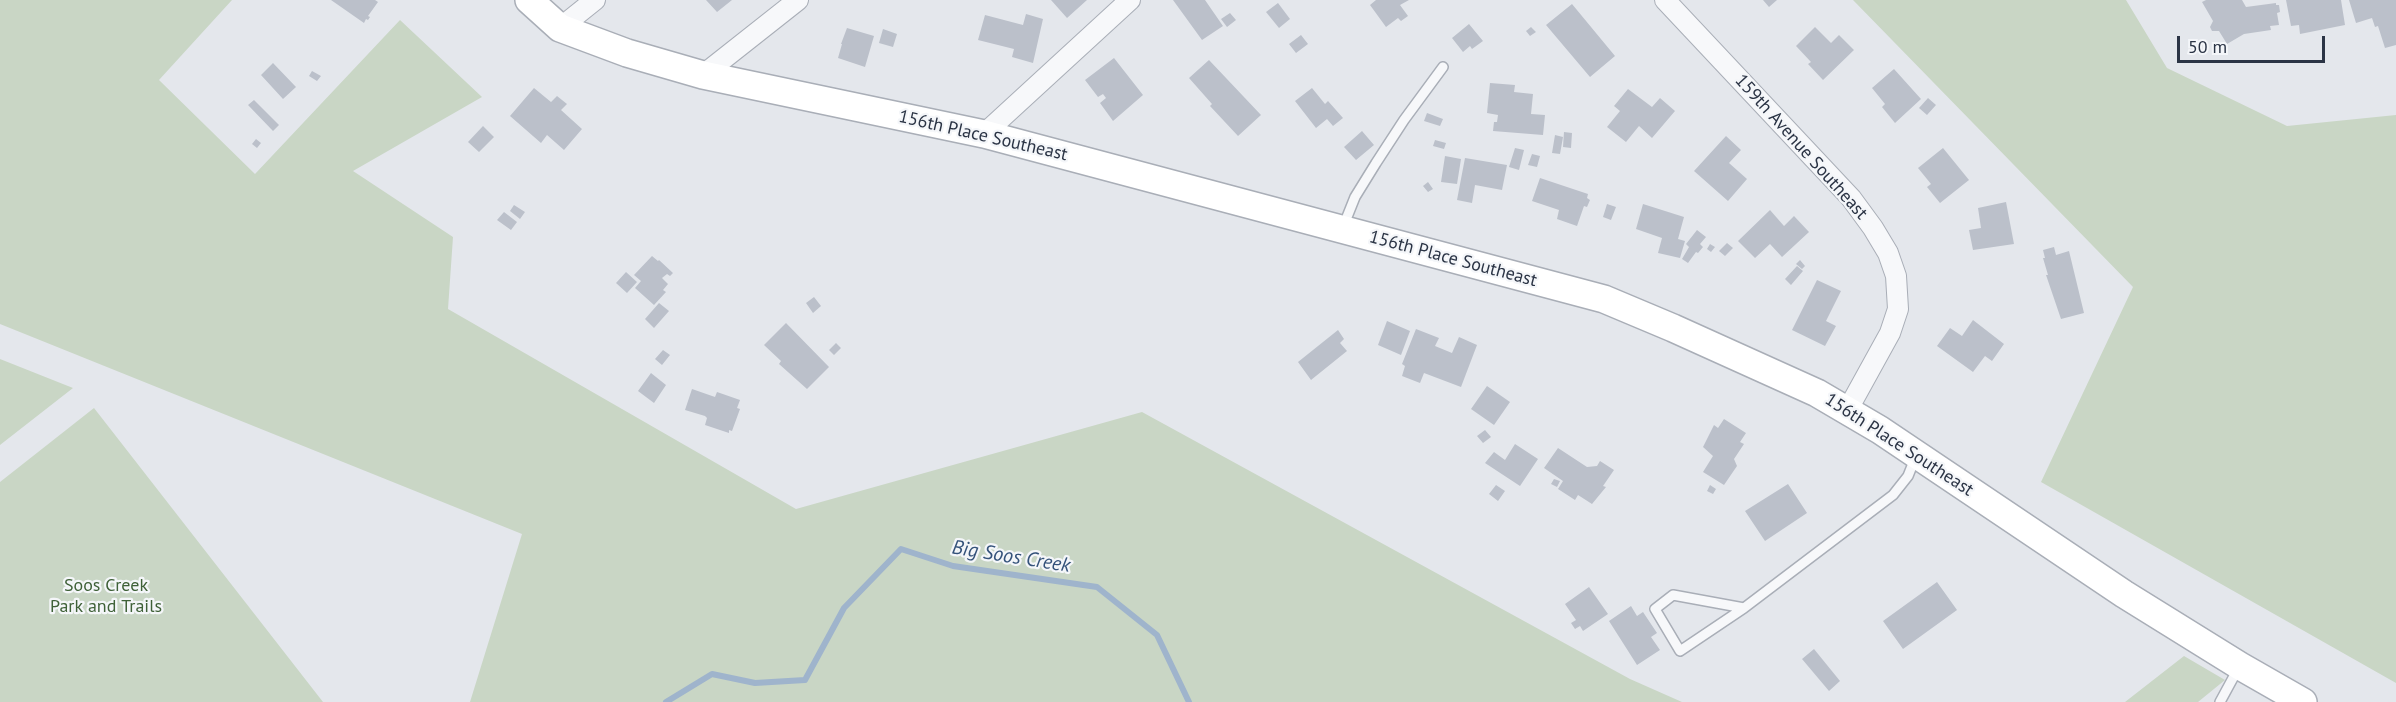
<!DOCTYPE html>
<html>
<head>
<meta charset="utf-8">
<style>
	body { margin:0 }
	#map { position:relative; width:2396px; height:702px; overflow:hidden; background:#e4e7ec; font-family:"PT Sans",sans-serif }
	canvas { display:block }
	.scale { position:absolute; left:2177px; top:36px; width:148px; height:27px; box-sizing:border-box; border:3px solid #2b3445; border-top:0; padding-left:8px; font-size:18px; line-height:21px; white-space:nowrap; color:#2b3445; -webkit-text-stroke:4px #f4f6f9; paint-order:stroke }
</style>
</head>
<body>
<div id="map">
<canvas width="2396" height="702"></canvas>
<div class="scale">50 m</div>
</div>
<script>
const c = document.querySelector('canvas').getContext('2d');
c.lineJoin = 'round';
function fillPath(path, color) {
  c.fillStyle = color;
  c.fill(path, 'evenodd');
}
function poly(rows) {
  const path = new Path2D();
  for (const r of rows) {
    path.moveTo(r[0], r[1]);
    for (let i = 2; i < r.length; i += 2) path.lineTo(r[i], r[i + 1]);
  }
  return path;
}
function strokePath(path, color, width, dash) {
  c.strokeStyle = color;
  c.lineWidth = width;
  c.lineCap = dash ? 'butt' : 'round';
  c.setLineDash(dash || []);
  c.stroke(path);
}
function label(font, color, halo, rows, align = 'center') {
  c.font = font + ' "PT Sans",sans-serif';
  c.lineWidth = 4.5;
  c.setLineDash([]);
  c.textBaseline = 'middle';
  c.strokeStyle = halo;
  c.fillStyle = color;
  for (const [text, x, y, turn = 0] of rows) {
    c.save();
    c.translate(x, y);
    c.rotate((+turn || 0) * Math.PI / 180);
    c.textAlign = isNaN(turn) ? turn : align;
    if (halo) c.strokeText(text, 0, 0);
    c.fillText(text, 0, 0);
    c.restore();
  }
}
fillPath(poly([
	[0,0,232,0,159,80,255,174,400,20,482,97,353,171,453,237,448,309,796,509,1142,412,1630,679,1682,702,470,702,522,534,0,324],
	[1853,0,2126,0,2167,68,2287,126,2396,115,2396,683,2041,482,2133,287],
	[0,359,73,388,0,445],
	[94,408,323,702,0,702,0,482],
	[2184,656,2225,680,2198,702,2125,702]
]), '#c9d6c5');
strokePath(poly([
	[666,702,712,674,755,683,805,680,844,608,901,549,953,566,1097,587,1157,635,1189,702]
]), '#9fb4cc', 6);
fillPath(poly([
	[331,0,375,0,378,2,368,16,370,17,368,20,366,19,364,23],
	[706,0,732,0,717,12],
	[1051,0,1087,0,1067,18],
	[1173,0,1205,0,1223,26,1202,40],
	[1376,0,1409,0,1400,5,1408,16,1401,21,1398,18,1386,27,1370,5],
	[1763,0,1777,0,1769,7],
	[2206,0,2242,0,2246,7,2276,3,2276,5,2279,5,2280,12,2277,13,2279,25,2270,26,2271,30,2244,34,2227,44,2219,31,2212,31,2210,27,2213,21,2202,2],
	[2286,0,2341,0,2345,25,2300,34,2299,25,2291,26],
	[2349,0,2396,0,2396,45,2385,48,2378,26,2375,27,2372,18,2356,23],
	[1278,3,1290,19,1279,28,1266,12],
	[1572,4,1615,56,1590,77,1546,25],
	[1230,13,1236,20,1227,27,1221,19],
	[1026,14,1043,19,1033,63,1012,57,1014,49,978,40,985,15,1023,25],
	[1469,24,1483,41,1472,49,1470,46,1463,52,1452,38],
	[1531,27,1536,32,1530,36,1526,31],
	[1815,27,1831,43,1839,35,1854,50,1823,80,1808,64,1811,62,1796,46],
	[847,28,874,36,865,67,838,58,842,44,841,44],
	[883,29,897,34,893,47,879,43],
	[1301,35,1308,44,1296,53,1289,44],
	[1114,58,1143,95,1113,121,1100,103,1106,98,1103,94,1098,97,1085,80],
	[1209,60,1261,115,1238,136,1210,106,1212,104,1189,78],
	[273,63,296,87,283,99,261,75],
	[1894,69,1921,99,1895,123,1882,107,1885,104,1872,88],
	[312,71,321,76,317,81,309,76],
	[1490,83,1515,85,1514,92,1533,94,1531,114,1545,115,1543,135,1493,131,1494,122,1497,122,1498,115,1487,113],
	[534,88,551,102,557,96,567,104,561,110,582,129,564,150,547,135,541,143,510,116],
	[1312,88,1325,104,1328,101,1343,118,1333,126,1327,119,1316,128,1295,101],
	[1628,89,1652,107,1660,98,1675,111,1652,138,1639,126,1626,142,1607,127,1620,111,1614,106],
	[1928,98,1936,105,1927,115,1919,108],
	[254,100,279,125,273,131,248,105],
	[1427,113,1443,119,1440,126,1424,121],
	[483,126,494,137,479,152,468,142],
	[1362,131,1374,145,1356,160,1344,147],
	[1564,132,1572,133,1571,148,1563,147],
	[1555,135,1563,137,1560,154,1552,153],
	[1726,136,1741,150,1729,163,1747,179,1728,201,1694,171],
	[256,139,261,143,257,148,252,144],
	[1435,140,1446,143,1444,149,1433,146],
	[1515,148,1524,150,1519,170,1509,167],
	[1943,148,1969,180,1940,203,1927,187,1931,184,1918,168],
	[1532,154,1540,156,1537,167,1528,165],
	[1445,156,1461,159,1457,184,1441,182],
	[1465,158,1507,165,1502,190,1475,185,1472,203,1457,200],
	[1540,178,1588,194,1587,198,1590,200,1587,207,1584,206,1577,226,1557,219,1559,210,1532,201],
	[1428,182,1433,189,1428,192,1423,186],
	[2006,202,2014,244,1973,250,1969,230,1981,228,1978,208],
	[1607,204,1616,207,1611,220,1603,217],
	[1643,204,1684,217,1678,239,1685,241,1680,258,1658,253,1662,238,1636,229],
	[514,205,525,212,520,219,510,211],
	[1770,210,1784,226,1794,216,1809,232,1782,257,1770,244,1755,258,1738,241],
	[504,212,517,222,511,230,497,220],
	[1697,230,1706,237,1700,244,1703,247,1698,253,1696,252,1688,263,1682,259,1689,247,1686,244],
	[1727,243,1733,248,1725,256,1719,251],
	[1710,244,1715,247,1711,252,1707,249],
	[2054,247,2056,255,2069,251,2084,313,2061,319,2046,275,2048,275,2043,258,2045,258,2043,250],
	[652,256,658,261,659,260,673,273,670,276,667,274,662,278,668,284,663,290,666,292,654,305,635,288,641,281,634,275],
	[1800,260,1805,266,1802,269,1796,264],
	[1797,266,1803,271,1791,285,1785,279],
	[626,272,637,282,627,293,616,283],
	[1817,280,1841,291,1826,321,1836,326,1825,346,1792,330],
	[814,297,821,306,813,313,806,303],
	[659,303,669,311,654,328,645,319],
	[1973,320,2004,344,1992,361,1985,356,1973,372,1937,346,1950,328,1962,336],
	[1387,321,1410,331,1401,355,1378,345],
	[786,323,829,367,807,389,779,364,781,361,764,345],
	[1416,329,1439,338,1435,346,1452,353,1459,337,1477,345,1461,387,1424,373,1420,383,1402,376,1405,366,1402,364],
	[1338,330,1344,339,1340,343,1347,351,1311,380,1298,362],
	[836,343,841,348,834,355,829,350],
	[663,350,670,355,662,365,655,359],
	[651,373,666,385,654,403,638,391],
	[1487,386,1510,402,1494,425,1471,409],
	[692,389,715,397,717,392,740,400,737,408,740,409,732,431,729,430,729,433,705,425,707,418,705,416,685,410],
	[1724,419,1746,433,1740,442,1744,444,1734,459,1737,466,1724,485,1703,472,1713,456,1703,447,1714,425,1718,428],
	[1485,430,1491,437,1483,443,1477,436],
	[1515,444,1538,459,1520,486,1485,463,1494,452,1505,460],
	[1558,448,1587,467,1597,466,1600,461,1614,470,1603,486,1606,487,1592,504,1578,495,1575,500,1558,489,1563,481,1544,468],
	[1554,479,1560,481,1557,487,1551,484],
	[1788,484,1807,513,1765,541,1745,511],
	[1496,485,1505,491,1498,501,1489,494],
	[1710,485,1716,489,1713,494,1707,491],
	[1937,582,1957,610,1903,649,1883,621],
	[1589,587,1608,614,1583,631,1580,626,1575,629,1571,623,1576,620,1565,604],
	[1631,606,1637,616,1643,612,1657,633,1651,637,1660,650,1637,665,1609,621],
	[1814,649,1840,681,1829,691,1802,659]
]), '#bbc0ca');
const lane = poly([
	[1343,227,1355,197,1376,163,1404,120,1443,67],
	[1744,608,1673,595,1655,609,1680,651,1744,608,1893,495,1908,476,1916,456],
	[2220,702,2239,667]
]);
const street = poly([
	[1665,0,1851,198,1873,228,1888,253,1896,276,1898,309,1890,333,1847,411],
	[560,28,595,0],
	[703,75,798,0],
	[984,134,1130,0]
]);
const secondary = poly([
	[529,0,560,28,627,53,703,75,984,134,1604,299,1673,328,1817,393,1880,430,2124,594,2240,666,2303,702]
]);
strokePath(lane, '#a9aeb7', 12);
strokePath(street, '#a9aeb7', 22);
strokePath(secondary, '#a9aeb7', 30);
strokePath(lane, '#f7f8fa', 9);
strokePath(street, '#f7f8fa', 20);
strokePath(secondary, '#fff', 27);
label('18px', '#2b3445', '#f4f6f9', [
	["156th Place Southeast",983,136,13],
	["159th Avenue Southeast",1801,147,48],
	["156th Place Southeast",1453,259,15],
	["156th Place Southeast",1899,445,33]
]);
label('18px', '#3f6138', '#f4f6f9', [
	["Soos Creek",106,586],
	["Park and Trails",106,607]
]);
label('italic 20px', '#34527a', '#f4f6f9', [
	["Big Soos Creek",1011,557,9]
]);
</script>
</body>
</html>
